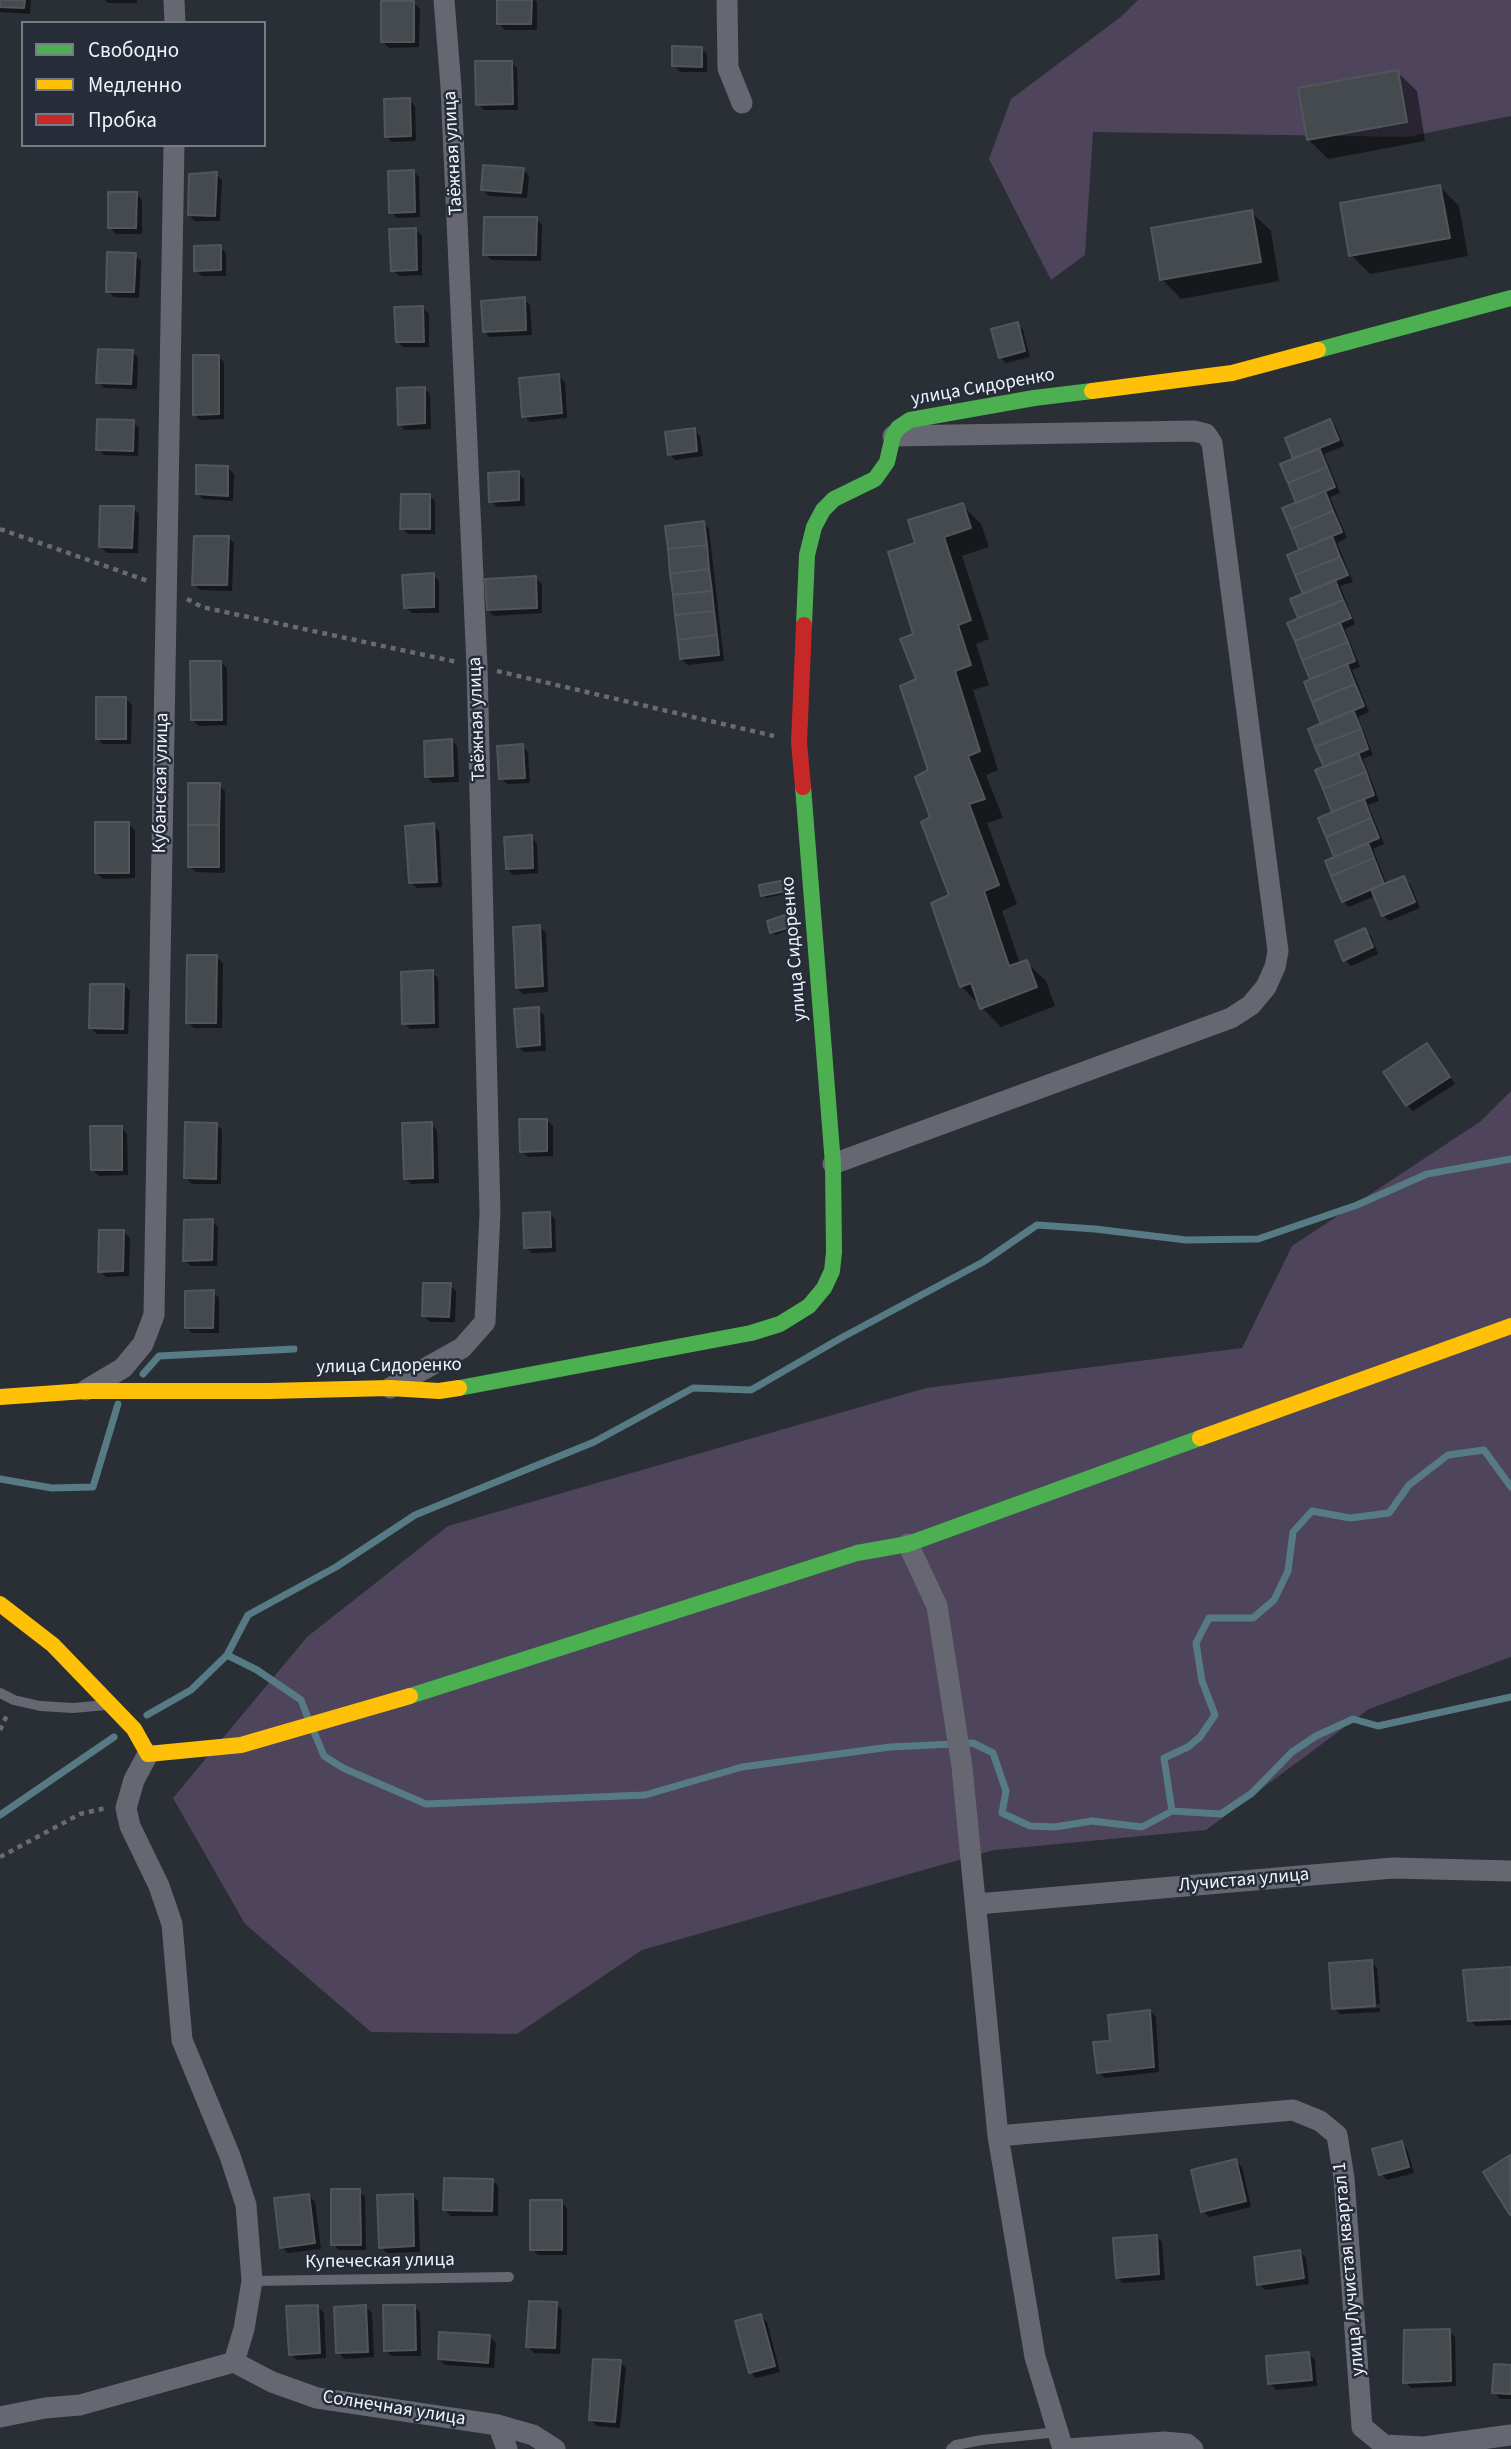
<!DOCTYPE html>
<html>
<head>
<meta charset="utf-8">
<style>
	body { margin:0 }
	#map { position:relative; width:1511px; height:2449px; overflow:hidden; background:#2a2e35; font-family:"Source Sans 3",sans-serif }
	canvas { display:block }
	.legend { position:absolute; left:21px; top:21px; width:245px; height:126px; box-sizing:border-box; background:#262d39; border:2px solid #767c87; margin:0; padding:9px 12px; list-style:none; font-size:21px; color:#eff3fb }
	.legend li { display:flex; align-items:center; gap:14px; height:35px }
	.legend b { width:35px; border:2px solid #767c87 }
</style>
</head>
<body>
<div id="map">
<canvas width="1511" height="2449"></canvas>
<ul class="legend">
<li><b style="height:9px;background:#4caf50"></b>Свободно</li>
<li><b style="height:9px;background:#ffc107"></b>Медленно</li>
<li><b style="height:9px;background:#c62828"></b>Пробка</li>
</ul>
</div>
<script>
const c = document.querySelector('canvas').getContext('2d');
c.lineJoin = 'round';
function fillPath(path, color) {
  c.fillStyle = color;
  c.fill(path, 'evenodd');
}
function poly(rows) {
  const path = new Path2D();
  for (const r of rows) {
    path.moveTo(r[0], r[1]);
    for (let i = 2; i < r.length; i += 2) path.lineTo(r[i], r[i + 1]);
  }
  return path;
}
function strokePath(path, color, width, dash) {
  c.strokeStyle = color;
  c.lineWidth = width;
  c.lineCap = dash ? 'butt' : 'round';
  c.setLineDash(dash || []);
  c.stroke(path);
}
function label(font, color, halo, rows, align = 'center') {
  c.font = font + ' "Source Sans 3",sans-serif';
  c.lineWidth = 5;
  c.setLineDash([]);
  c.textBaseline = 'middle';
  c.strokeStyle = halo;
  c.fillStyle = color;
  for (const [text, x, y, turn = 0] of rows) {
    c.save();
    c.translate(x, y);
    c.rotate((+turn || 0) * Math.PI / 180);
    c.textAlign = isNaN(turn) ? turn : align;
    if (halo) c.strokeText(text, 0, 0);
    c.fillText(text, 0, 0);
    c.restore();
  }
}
fillPath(poly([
	[1138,0,1511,0,1511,116,1407,137,1093,132,1085,255,1051,280,989,159,1011,99,1122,16],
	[1511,1091,1511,1657,1369,1709,1206,1830,994,1850,642,1950,517,2034,371,2032,245,1924,173,1798,307,1637,448,1526,926,1388,1242,1348,1292,1246,1481,1121]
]), '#4e445c');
fillPath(poly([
	[0,0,31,0,30,14,0,12],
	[105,0,137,0,137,3,108,3],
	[499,0,535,0,537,2,537,30,505,30,499,24],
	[414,3,420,9,419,47,389,48,383,42],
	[701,48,707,54,707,72,680,72,674,65],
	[511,62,517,68,518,110,484,110,478,104],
	[1397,72,1417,91,1425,141,1328,159,1308,139],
	[409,100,415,106,416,141,392,142,386,136],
	[523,169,529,176,527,198,489,196,483,190],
	[413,171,419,177,420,217,397,218,391,212],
	[216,174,222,180,220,221,195,221,189,215],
	[1440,187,1459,206,1468,256,1370,274,1351,255],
	[136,193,142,200,142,234,116,234,110,227],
	[1251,212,1271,231,1279,281,1181,299,1162,279],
	[536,219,542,225,541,261,491,260,485,254],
	[416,230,422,236,422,275,399,276,393,270],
	[220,247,226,253,226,276,202,276,196,270],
	[135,255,141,261,139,298,114,297,108,291],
	[524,299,530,305,532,335,490,337,484,331],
	[423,308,429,314,429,347,403,347,397,341],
	[1017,324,1023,330,1030,357,1006,363,1000,357],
	[132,351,138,358,137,389,104,388,98,382],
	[218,356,224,362,224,419,200,420,194,414],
	[559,376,565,382,567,418,530,422,524,416],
	[424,388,430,394,431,429,405,430,399,424],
	[1330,421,1336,427,1344,446,1324,454,1340,493,1330,497,1347,538,1337,543,1353,582,1340,586,1355,624,1345,629,1360,667,1352,670,1369,712,1358,717,1373,755,1363,759,1379,801,1368,805,1384,844,1373,849,1387,885,1404,878,1410,884,1420,908,1389,921,1383,915,1375,896,1349,907,1343,901,1337,858,1321,819,1335,813,1318,771,1326,768,1323,725,1313,680,1290,624,1301,619,1293,600,1305,595,1296,460],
	[133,422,139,428,138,456,104,455,98,449],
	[694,430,700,436,703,456,675,460,669,454],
	[228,468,234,474,233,501,203,499,197,493],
	[518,473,524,479,525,506,497,507,491,501],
	[429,495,435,501,435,534,408,534,402,528],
	[962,505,981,524,989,547,962,556,989,639,976,644,989,685,973,690,998,770,986,775,1003,818,987,823,1017,904,1002,911,1020,964,1026,962,1046,981,1055,1006,1001,1027,961,986,951,896,933,818,931,771,919,680,915,635,917,545],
	[133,508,139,514,138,553,107,553,101,547],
	[703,523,709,529,724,661,688,665,681,659],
	[228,537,234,543,232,591,200,590,194,584],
	[433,575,439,581,439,613,412,613,406,607],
	[535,578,542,584,542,613,494,616,488,610],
	[220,662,227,668,227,725,199,726,193,720],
	[126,699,132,705,131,744,103,744,97,738],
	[451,740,457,746,459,782,433,783,427,777],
	[522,746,528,752,530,783,507,784,501,778],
	[219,785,225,791,225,873,196,872,190,866],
	[128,824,135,830,135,878,103,879,97,873],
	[433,825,439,831,442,887,417,888,410,882],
	[531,837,537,843,538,873,513,875,507,869],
	[784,882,789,893,766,898,763,895],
	[793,914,799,927,775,935,772,932],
	[540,927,546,933,548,992,523,994,517,988],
	[1365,930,1371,936,1378,954,1351,966,1345,960],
	[217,957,223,963,222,1028,194,1028,188,1022],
	[432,972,438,978,439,1028,410,1029,404,1023],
	[124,985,130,991,128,1034,97,1034,91,1028],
	[538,1009,544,1015,546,1051,524,1052,518,1046],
	[1427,1045,1455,1084,1413,1111,1407,1105],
	[547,1120,553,1126,553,1156,528,1157,522,1151],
	[216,1124,222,1130,221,1184,192,1184,186,1178],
	[431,1124,437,1130,439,1183,411,1184,405,1178],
	[121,1127,127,1134,128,1175,99,1176,93,1170],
	[549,1213,555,1219,556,1252,532,1253,526,1247],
	[212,1221,218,1227,217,1266,191,1266,185,1260],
	[124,1232,130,1238,129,1276,106,1277,100,1271],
	[450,1285,456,1291,455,1322,430,1322,424,1316],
	[213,1292,219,1298,219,1333,192,1333,186,1327],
	[1371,1962,1377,1968,1380,2004,1337,2007,1337,2010,1380,2008,1380,2012,1340,2014,1334,2008],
	[1511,1969,1511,2025,1476,2026,1470,2020],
	[1150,2011,1156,2017,1159,2072,1105,2078,1099,2072,1112,2042],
	[1401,2143,1407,2149,1414,2173,1387,2180,1381,2174],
	[1510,2158,1511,2159,1511,2213,1485,2173],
	[1236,2161,1242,2167,1251,2207,1209,2217,1203,2211],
	[492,2180,498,2186,498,2216,451,2216,445,2210],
	[359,2191,365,2197,366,2250,339,2250,333,2244],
	[412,2195,418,2201,420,2252,387,2253,381,2247],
	[309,2196,315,2202,321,2249,288,2253,282,2247],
	[561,2202,567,2208,567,2255,538,2255,532,2249],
	[1156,2236,1162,2242,1165,2280,1123,2283,1117,2277],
	[1300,2252,1306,2258,1309,2284,1265,2290,1259,2284],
	[556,2304,562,2310,560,2354,534,2353,528,2346],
	[317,2306,324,2313,326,2358,297,2360,290,2354],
	[414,2306,420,2312,421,2356,392,2356,385,2350],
	[366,2307,372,2313,374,2357,344,2359,338,2352],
	[761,2316,767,2322,780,2372,756,2378,750,2372],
	[1449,2331,1455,2337,1456,2386,1411,2388,1405,2382],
	[490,2337,496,2343,494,2368,445,2365,439,2359],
	[1309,2354,1315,2360,1317,2386,1276,2390,1270,2383],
	[620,2362,626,2368,620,2428,597,2426,591,2420],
	[1511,2367,1511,2399,1500,2399,1494,2392]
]), '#0007');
strokePath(poly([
	[143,1374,159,1356,294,1349],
	[0,1479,52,1488,93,1487,118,1404],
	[227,1655,257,1670,301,1700,308,1718],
	[147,1715,191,1690,227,1655,248,1615,336,1567,415,1515,594,1442,693,1388,751,1390,841,1338,983,1262,1037,1225,1095,1229,1186,1240,1258,1239,1357,1205,1427,1174,1511,1159],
	[314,1732,324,1756,343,1768,426,1804,645,1795,742,1767,890,1747,973,1743,993,1753,1006,1791,1002,1813,1030,1826,1055,1827,1092,1821,1142,1827,1172,1811,1221,1814,1252,1793,1292,1752,1316,1736,1353,1719,1378,1726,1511,1697],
	[1172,1811,1164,1758,1188,1747,1200,1737,1215,1715,1202,1681,1196,1643,1209,1618,1253,1618,1274,1600,1288,1571,1293,1532,1312,1511,1350,1518,1389,1513,1409,1485,1448,1455,1484,1450,1511,1487],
	[0,1815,114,1737]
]), '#577b85', 7);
const building = poly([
	[0,0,25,0,24,8,0,7,0,0],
	[497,0,532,0,531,24,497,24,497,0],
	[381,1,414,1,414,42,381,42,381,1],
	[672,46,702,47,702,67,672,66,672,46],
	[475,61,512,61,513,104,476,105,475,61],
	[1398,70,1407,122,1307,140,1298,88,1398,70],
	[410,98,411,136,385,137,384,99,410,98],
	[483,165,524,168,521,193,481,190,483,165],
	[414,170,415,212,389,213,388,171,414,170],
	[217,172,215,216,188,215,189,174,217,172],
	[1440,185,1450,238,1349,256,1340,203,1440,185],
	[108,192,137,192,136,228,108,228,108,192],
	[1252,210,1261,262,1160,280,1151,228,1252,210],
	[484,217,537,217,536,255,483,255,484,217],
	[416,228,417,270,391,271,389,229,416,228],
	[221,245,221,270,194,271,194,246,221,245],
	[107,252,136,253,134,292,106,292,107,252],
	[525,297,526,330,483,332,481,301,525,297],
	[423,306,424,342,396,342,394,307,423,306],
	[1018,322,1025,351,999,358,991,329,1018,322],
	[98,349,133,350,131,384,96,383,98,349],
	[193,355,219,355,219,414,193,415,193,355],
	[559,374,562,413,522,417,519,378,559,374],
	[425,387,425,423,398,425,397,388,425,387],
	[97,419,134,420,133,451,96,450,97,419],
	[1330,419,1339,440,1293,459,1285,438,1330,419],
	[695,428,697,451,668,455,665,432,695,428],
	[1319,448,1327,467,1288,483,1280,464,1319,448],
	[196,465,228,466,228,496,196,494,196,465],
	[1327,467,1335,487,1296,503,1288,483,1327,467],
	[519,471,519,500,489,502,488,473,519,471],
	[1325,491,1333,511,1291,529,1282,508,1325,491],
	[401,494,430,494,430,529,400,529,401,494],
	[963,503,971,528,944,537,971,620,958,625,971,665,955,671,980,751,968,756,985,799,969,804,999,885,984,891,1009,966,1027,960,1037,987,980,1009,971,983,960,987,931,903,949,895,921,822,930,817,915,777,928,770,900,686,916,679,900,639,913,634,888,552,915,543,908,520,963,503],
	[100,506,134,506,132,548,99,547,100,506],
	[1333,511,1342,532,1299,550,1291,529,1333,511],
	[704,521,707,545,668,549,665,526,704,521],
	[194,536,229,536,227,585,192,585,194,536],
	[1332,536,1340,557,1295,575,1287,555,1332,536],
	[707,545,709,569,670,574,668,549,707,545],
	[1340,557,1348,575,1303,594,1295,575,1340,557],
	[709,569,712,591,673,595,670,574,709,569],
	[434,573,434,607,404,608,402,575,434,573],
	[536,576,537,608,487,610,485,579,536,576],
	[1335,580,1343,600,1298,618,1290,599,1335,580],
	[712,591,714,611,675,615,673,595,712,591],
	[1343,600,1351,618,1295,641,1287,623,1343,600],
	[714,611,717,635,678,640,675,615,714,611],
	[1340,623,1348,642,1302,660,1295,641,1340,623],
	[717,635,719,655,680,659,678,640,717,635],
	[1348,642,1355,661,1310,679,1302,660,1348,642],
	[190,661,221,661,222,720,191,720,190,661],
	[1347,664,1355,684,1312,702,1304,682,1347,664],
	[1355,684,1364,706,1321,724,1312,702,1355,684],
	[96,697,126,697,126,739,96,739,96,697],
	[1353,710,1361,729,1315,747,1308,729,1353,710],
	[1361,729,1368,749,1324,767,1315,747,1361,729],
	[452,739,453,776,425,777,424,741,452,739],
	[523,744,525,778,499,779,497,746,523,744],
	[1358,753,1366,772,1323,789,1315,770,1358,753],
	[1366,772,1374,795,1332,812,1323,789,1366,772],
	[188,783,220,783,219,825,188,825,188,783],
	[1364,799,1371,818,1326,837,1318,818,1364,799],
	[1371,818,1379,838,1334,857,1326,837,1371,818],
	[95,822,129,822,129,873,95,873,95,822],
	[434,823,437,882,409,883,405,826,434,823],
	[188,825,219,825,219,867,188,867,188,825],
	[532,835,533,868,506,869,504,837,532,835],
	[1368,843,1374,858,1331,876,1325,861,1368,843],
	[1374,858,1384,884,1342,902,1331,876,1374,858],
	[1404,876,1415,902,1382,916,1371,889,1404,876],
	[785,880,787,891,761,896,759,885,785,880],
	[794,912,798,925,770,933,767,921,794,912],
	[540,925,543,986,516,988,513,927,540,925],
	[1365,928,1373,947,1343,961,1335,941,1365,928],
	[187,955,217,955,216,1023,186,1023,187,955],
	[433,970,434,1023,402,1024,401,972,433,970],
	[90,984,124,984,123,1029,89,1028,90,984],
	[539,1007,540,1045,517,1047,514,1009,539,1007],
	[1427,1043,1450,1077,1406,1106,1383,1072,1427,1043],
	[519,1119,547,1119,547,1151,520,1152,519,1119],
	[185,1122,217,1123,216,1179,184,1178,185,1122],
	[432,1122,433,1178,404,1179,402,1123,432,1122],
	[90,1126,122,1126,122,1170,91,1170,90,1126],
	[550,1212,551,1247,524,1248,523,1213,550,1212],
	[213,1219,212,1260,183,1261,184,1220,213,1219],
	[99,1230,124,1230,123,1271,98,1272,99,1230],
	[423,1283,451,1283,449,1317,422,1316,423,1283],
	[214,1290,213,1328,185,1328,185,1291,214,1290],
	[1372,1960,1375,2006,1332,2009,1329,1963,1372,1960],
	[1511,1967,1511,2019,1468,2021,1463,1970,1511,1967],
	[1150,2010,1154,2067,1097,2073,1093,2042,1110,2041,1108,2015,1150,2010],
	[1402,2141,1409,2167,1379,2175,1372,2149,1402,2141],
	[1510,2155,1511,2214,1510,2215,1483,2172,1510,2155],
	[1236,2159,1246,2201,1201,2212,1191,2170,1236,2159],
	[444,2178,493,2179,492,2211,443,2210,444,2178],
	[331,2189,360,2189,361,2245,331,2245,331,2189],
	[309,2194,315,2243,280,2248,274,2198,309,2194],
	[413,2194,414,2246,379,2248,377,2195,413,2194],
	[530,2200,562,2200,562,2250,530,2250,530,2200],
	[1157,2235,1159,2274,1116,2278,1113,2238,1157,2235],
	[1300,2250,1304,2278,1257,2285,1254,2257,1300,2250],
	[529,2301,557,2302,555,2348,526,2347,529,2301],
	[318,2305,320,2353,289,2355,286,2306,318,2305],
	[366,2305,368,2352,336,2353,334,2307,366,2305],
	[383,2305,415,2305,416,2350,384,2351,383,2305],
	[761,2314,775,2366,749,2373,735,2321,761,2314],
	[1450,2329,1451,2381,1403,2383,1404,2330,1450,2329],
	[439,2332,490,2335,488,2363,438,2359,439,2332],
	[1309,2352,1312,2380,1268,2384,1266,2356,1309,2352],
	[593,2359,621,2360,615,2422,589,2420,593,2359],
	[1494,2364,1511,2365,1511,2394,1492,2393,1494,2364]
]);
fillPath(building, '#454a4f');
strokePath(building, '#51565b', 2);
strokePath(poly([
	[0,529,148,581],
	[187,599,202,607,457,662],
	[497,671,774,736],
	[0,1730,8,1713],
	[0,1857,80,1814,106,1808]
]), '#696a72', 4.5, [5, 5]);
strokePath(poly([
	[0,1693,14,1700,40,1706,73,1708,106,1705],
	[252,2281,509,2277],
	[951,2449,956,2445,982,2440,1058,2432]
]), '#666771', 10);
strokePath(poly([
	[174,0,175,23],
	[727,0,728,68,742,103],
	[833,1164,1231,1018,1251,1005,1266,987,1275,967,1278,951,1212,443,1206,434,1194,431,893,436],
	[390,1388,462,1348,485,1322,490,1213,477,666,451,87,444,0],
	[86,1390,123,1368,143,1344,154,1315,174,145],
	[908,1544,937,1606,962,1767,998,2136,1035,2357,1063,2449],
	[148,1754,134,1780,126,1808,130,1826,159,1886,172,1924,182,2040,230,2156,246,2205,252,2281,244,2329,234,2362],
	[977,1904,1393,1868,1511,1871],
	[998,2136,1293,2110,1320,2121,1337,2135,1344,2178,1362,2427,1384,2445,1424,2447,1511,2435],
	[234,2362,272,2382,317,2398,498,2425,533,2435,555,2449],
	[0,2417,45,2408,80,2405,234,2362],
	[498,2425,507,2449],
	[1067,2449,1164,2442,1187,2444,1193,2449]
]), '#666771', 21);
strokePath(poly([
	[1318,350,1511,298],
	[804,625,807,555,814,527,823,510,834,499,875,479,887,462,893,436,898,428,910,420,1034,398,1092,391],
	[459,1388,751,1333,780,1324,809,1306,824,1288,832,1271,834,1252,833,1164,803,787],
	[410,1696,857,1553,908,1544,1200,1438]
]), '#4caf50', 16);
strokePath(poly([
	[1092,391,1232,373,1318,350],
	[0,1397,85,1391,269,1391,390,1388,439,1391,459,1388],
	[1200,1438,1511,1326],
	[0,1604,53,1645,134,1729,148,1754,241,1745,410,1696]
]), '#ffc107', 16);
strokePath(poly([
	[803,787,799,742,804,625]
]), '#c62828', 16);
label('19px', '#eff3fb', '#262d39', [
	["Таёжная улица",454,153,-93],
	["улица Сидоренко",983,388,-10],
	["Таёжная улица",478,719,-92],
	["Кубанская улица",162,783,-89],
	["улица Сидоренко",795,949,-95],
	["улица Сидоренко",389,1367,-1],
	["Лучистая улица",1244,1881,-5],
	["Купеческая улица",380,2262,-1],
	["улица Лучистая квартал 1",1350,2269,-95],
	["Солнечная улица",394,2409,9]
]);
</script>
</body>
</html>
